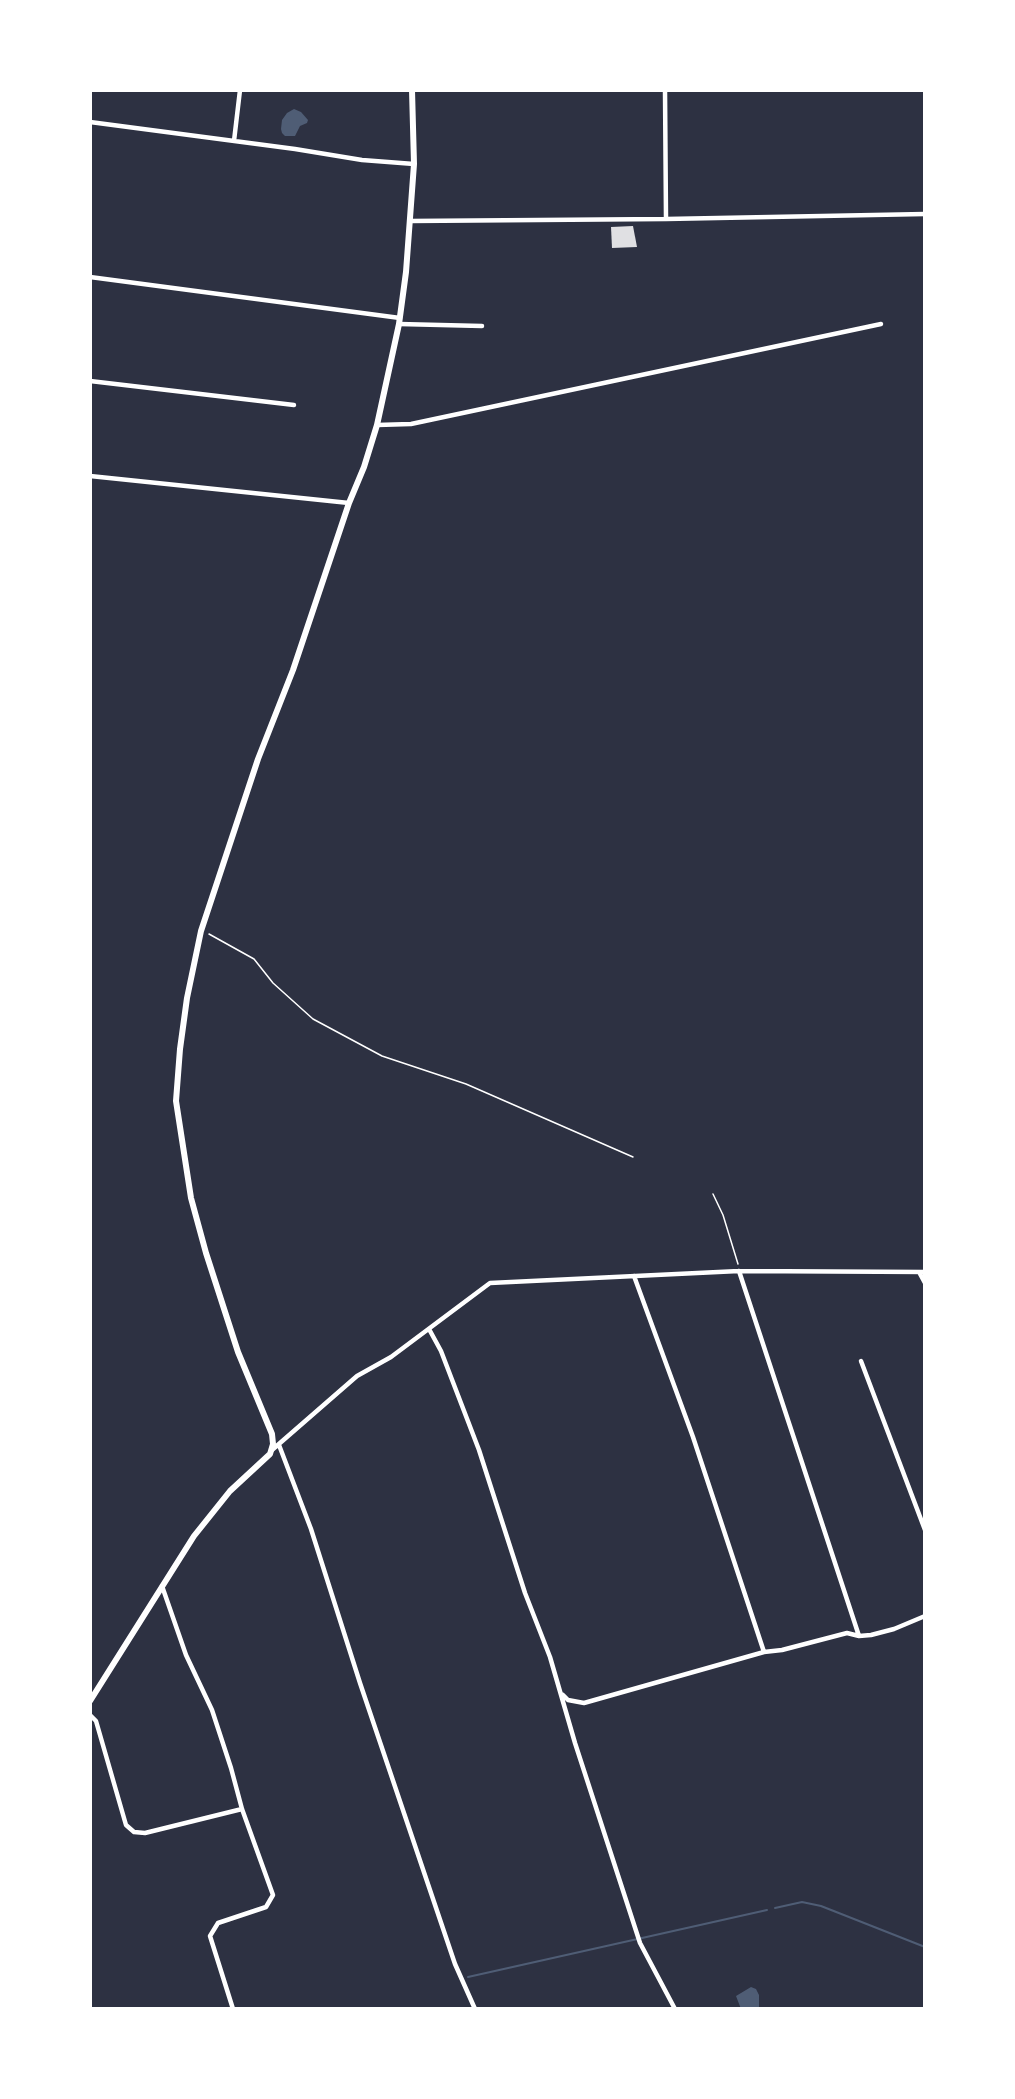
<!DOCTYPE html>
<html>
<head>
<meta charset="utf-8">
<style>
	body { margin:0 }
	#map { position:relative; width:1015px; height:2099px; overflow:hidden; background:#2d3142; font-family:Poppins,sans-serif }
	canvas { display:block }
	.frame { position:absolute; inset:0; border:92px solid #fff; pointer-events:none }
</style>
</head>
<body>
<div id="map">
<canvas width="1015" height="2099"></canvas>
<div class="frame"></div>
</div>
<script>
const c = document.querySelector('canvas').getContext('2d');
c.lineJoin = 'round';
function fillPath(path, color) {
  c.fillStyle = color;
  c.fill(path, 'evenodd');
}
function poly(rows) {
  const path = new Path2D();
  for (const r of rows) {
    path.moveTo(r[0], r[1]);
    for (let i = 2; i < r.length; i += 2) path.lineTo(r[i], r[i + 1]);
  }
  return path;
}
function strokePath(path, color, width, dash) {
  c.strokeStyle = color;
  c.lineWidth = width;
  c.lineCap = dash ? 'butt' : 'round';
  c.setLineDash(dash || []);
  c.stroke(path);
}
fillPath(poly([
	[294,109,301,112,308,120,307,123,300,126,295,136,285,136,282,133,281,129,282,120,287,113],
	[751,1987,756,1989,759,1995,759,2009,741,2009,736,1996]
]), '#4f5d75');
strokePath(poly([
	[775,1908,802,1902,821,1906,925,1947],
	[468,1977,767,1910]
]), '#4f5d75', 2);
fillPath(poly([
	[633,226,637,247,612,248,611,227]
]), '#e0e0e3');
strokePath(poly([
	[209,934,254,959,273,983,313,1019,382,1056,466,1084,633,1157],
	[713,1194,723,1215,738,1264]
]), '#fff', 1.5);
strokePath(poly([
	[665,90,666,219],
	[90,122,295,149,362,160,414,164],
	[234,141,240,90],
	[410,221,666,219,925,214],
	[90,277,400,318],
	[399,324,482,326],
	[90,381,294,405],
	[377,425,411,424,881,324],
	[90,476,349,503],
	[739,1271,859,1636],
	[919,1272,925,1283],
	[634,1276,693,1437,764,1652],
	[429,1329,441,1351,479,1450,525,1593,550,1657,575,1743,640,1943,675,2009],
	[861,1361,925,1530],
	[279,1445,311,1529,360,1683,455,1964,475,2009],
	[272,1450,357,1376,391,1357,490,1283,739,1271,925,1272],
	[162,1586,186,1655,212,1710,231,1768,242,1809,273,1895,266,1907,218,1923,210,1936,233,2009],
	[563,1695,568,1700,584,1703,764,1652,782,1650,847,1633,859,1636,871,1635,894,1629,925,1616],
	[90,1715,96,1721,126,1825,134,1832,145,1833,242,1809]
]), '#fff', 4.5);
strokePath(poly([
	[90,1701,194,1536,230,1491,270,1454,273,1444,272,1434,238,1352,206,1253,191,1198,176,1101,180,1049,187,998,201,931,258,759,293,670,349,503,364,467,377,425,399,324,406,272,414,164,412,90]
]), '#fff', 6);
</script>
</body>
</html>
